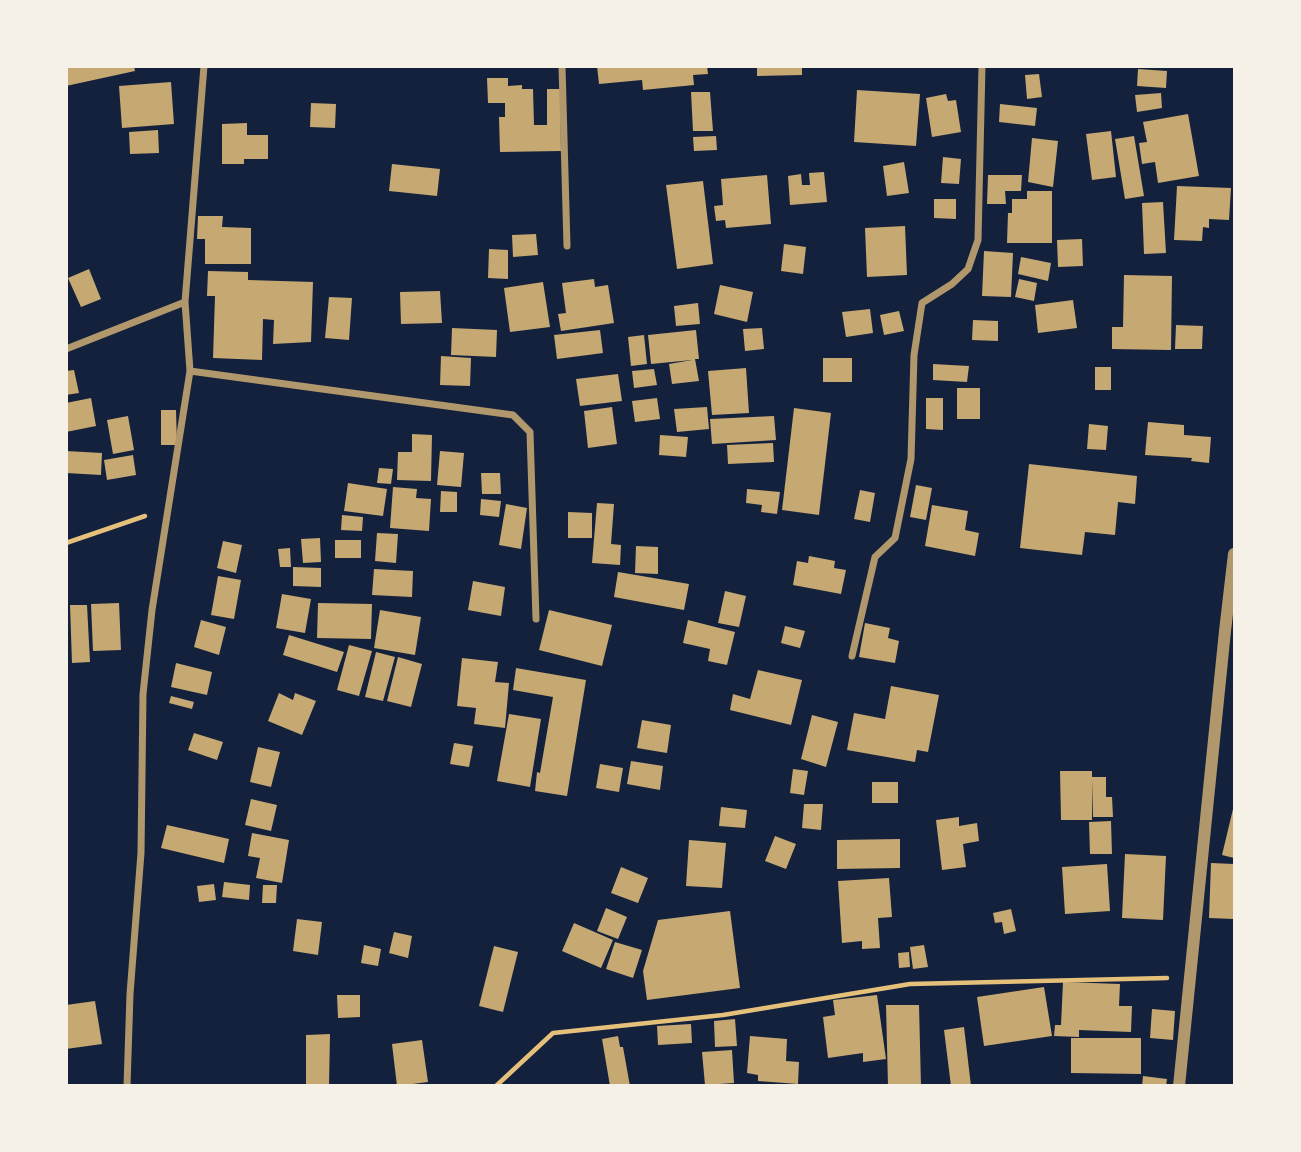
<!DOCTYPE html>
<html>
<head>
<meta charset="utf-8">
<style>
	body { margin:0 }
	#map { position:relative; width:1301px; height:1152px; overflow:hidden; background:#14213d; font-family:Overpass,sans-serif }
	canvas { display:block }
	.frame { position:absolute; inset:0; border:68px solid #f6f1e7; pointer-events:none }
</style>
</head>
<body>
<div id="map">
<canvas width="1301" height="1152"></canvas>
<div class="frame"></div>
</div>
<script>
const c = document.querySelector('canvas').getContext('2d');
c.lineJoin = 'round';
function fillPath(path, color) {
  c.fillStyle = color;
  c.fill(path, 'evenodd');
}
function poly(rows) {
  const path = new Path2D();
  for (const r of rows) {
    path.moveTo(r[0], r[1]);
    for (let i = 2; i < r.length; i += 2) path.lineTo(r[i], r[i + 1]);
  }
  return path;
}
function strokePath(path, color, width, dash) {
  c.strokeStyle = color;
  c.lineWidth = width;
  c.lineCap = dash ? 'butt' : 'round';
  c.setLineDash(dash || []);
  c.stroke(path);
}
fillPath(poly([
	[66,66,134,66,135,71,66,86],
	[597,66,707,66,708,74,693,75,694,85,643,90,642,80,599,84],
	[757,66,802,66,802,75,757,76],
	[1138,69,1167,71,1166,88,1137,86],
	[1039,74,1042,97,1027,99,1025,75],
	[487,78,508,78,508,86,522,85,522,89,533,89,534,125,547,125,547,89,560,89,561,151,500,152,499,117,505,117,505,103,488,103],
	[171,82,174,124,122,128,119,86],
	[857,90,920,94,916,146,854,142],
	[691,92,710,92,713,131,693,131],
	[1161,93,1162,108,1137,112,1135,95],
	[946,94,948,101,956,100,961,132,932,137,926,98],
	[311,103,336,104,335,128,310,127],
	[1000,104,1037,108,1035,126,999,122],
	[1188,114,1199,176,1158,183,1155,162,1142,164,1139,143,1147,142,1143,122],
	[247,123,247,135,268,135,268,159,244,159,244,164,222,164,222,124],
	[158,130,159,153,130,154,129,132],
	[1111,131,1116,177,1092,180,1086,134],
	[716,136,717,150,694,151,693,137],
	[1134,136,1144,196,1125,199,1115,139],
	[1032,138,1058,141,1053,187,1028,182],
	[943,157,961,159,959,184,941,183],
	[904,162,909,193,887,196,883,166],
	[392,164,440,169,437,196,389,191],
	[824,172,827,202,790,205,788,176,801,174,802,185,810,185,809,173],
	[767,175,771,224,726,228,725,220,716,221,714,206,723,205,721,179],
	[988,175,1022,175,1021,191,1005,191,1006,204,987,204],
	[703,181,713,264,677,269,666,185],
	[1177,186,1231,188,1229,220,1209,219,1209,228,1203,227,1202,241,1174,240],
	[1027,191,1052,191,1052,243,1007,243,1008,213,1012,213,1012,199,1027,199],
	[934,199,956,199,956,219,934,218],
	[1163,202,1166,253,1144,254,1142,203],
	[198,216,223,216,222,227,251,228,251,264,205,264,205,239,197,239],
	[905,226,907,275,867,277,865,228],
	[536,234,538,255,513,257,512,235],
	[1082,239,1083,266,1058,267,1057,240],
	[784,244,806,247,803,274,781,271],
	[489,249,508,250,508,279,488,278],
	[984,251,1013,253,1011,297,982,296],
	[1021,257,1051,263,1048,281,1018,274],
	[89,269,101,299,81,307,68,278],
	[208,271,248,272,248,280,313,282,311,342,273,344,274,320,263,319,262,360,213,358,215,296,207,296],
	[1124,275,1172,276,1171,350,1112,349,1112,327,1123,327],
	[594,279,595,287,608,285,614,323,561,331,558,314,566,313,562,283],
	[1019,279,1037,283,1034,301,1015,297],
	[543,282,550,327,510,332,504,288],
	[720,285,753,292,747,322,714,314],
	[440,291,442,323,401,324,400,292],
	[329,297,352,298,349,340,325,338],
	[1073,300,1077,328,1038,333,1035,305],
	[698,303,700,324,676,326,674,306],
	[870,309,873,333,846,337,842,312],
	[899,311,904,331,884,335,880,315],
	[973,320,998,321,998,341,972,340],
	[1176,325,1203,326,1202,349,1175,349],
	[452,328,497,330,496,357,451,355],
	[762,328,764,349,745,351,743,329],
	[600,330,603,353,557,359,554,335],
	[696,330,699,359,695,359,699,381,672,384,669,364,692,360,651,364,648,335],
	[644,335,647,364,631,366,628,337],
	[441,356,471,358,470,386,440,385],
	[823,358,852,358,852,382,823,382],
	[933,364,969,366,967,382,933,380],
	[1095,367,1111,367,1111,390,1095,390],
	[746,368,749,413,712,415,708,371],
	[654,369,657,385,634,388,632,371],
	[74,370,79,393,66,395,66,371],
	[618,374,622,401,580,406,576,379],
	[957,388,980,388,980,419,957,419],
	[91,398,96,426,66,432,66,403],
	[657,398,660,419,635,422,632,401],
	[926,398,943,398,943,430,926,429],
	[612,407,617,444,588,448,584,411],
	[707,407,709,429,677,432,674,409],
	[794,408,831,413,819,515,782,510],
	[161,410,176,410,177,445,161,445],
	[128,416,134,450,113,454,107,420],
	[774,416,776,440,712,444,710,419],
	[1148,422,1184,425,1184,435,1211,437,1209,463,1191,461,1192,458,1145,455],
	[1089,424,1108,426,1106,450,1087,449],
	[412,434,432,435,431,481,397,480,398,452,412,452],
	[660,435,688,437,686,457,659,455],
	[773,443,774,462,728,464,727,445],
	[66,451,102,453,101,475,66,473],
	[440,451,464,453,461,487,437,485],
	[133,455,136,475,107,480,104,460],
	[1029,464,1137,476,1135,504,1118,502,1115,535,1085,532,1082,555,1020,548],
	[379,468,393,469,391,484,377,483],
	[481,473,500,473,501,494,482,494],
	[348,483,387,489,383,516,344,511],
	[916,485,932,488,926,520,910,517],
	[393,487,417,489,416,498,431,499,429,531,390,528],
	[747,489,780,492,777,514,761,512,762,505,746,503],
	[860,490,875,493,870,522,854,519],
	[441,491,457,492,457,512,440,512],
	[481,499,501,501,499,517,480,515],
	[597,503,614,504,611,544,621,545,620,565,592,563],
	[506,504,527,508,521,549,499,545],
	[932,505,968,511,965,530,979,533,975,556,925,546],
	[568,512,592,513,592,538,568,538],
	[342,515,363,517,362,531,341,530],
	[377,533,398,534,396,563,375,561],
	[320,538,321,562,303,563,301,539],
	[335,540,361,540,361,558,335,558],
	[223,541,242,545,236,573,217,568],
	[636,546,658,547,658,574,635,573],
	[290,548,291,567,280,567,278,549],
	[809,556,835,561,834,568,846,570,841,594,793,585,797,561,808,563],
	[293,567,321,568,321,587,293,586],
	[374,569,413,571,412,597,372,595],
	[618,572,689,584,684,610,614,597],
	[218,576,241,580,234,619,211,615],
	[473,581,505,587,501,616,468,610],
	[725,591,746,596,739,627,718,623],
	[282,594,311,599,305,633,276,628],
	[119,603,121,650,93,651,91,604],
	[318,603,372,604,371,639,317,638],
	[70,605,87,605,90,662,72,663],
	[380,610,421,617,415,655,374,648],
	[549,610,612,625,602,666,539,650],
	[201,620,226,627,219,655,194,647],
	[688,620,735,632,727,665,708,661,710,649,683,643],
	[865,623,890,628,888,638,899,641,895,663,859,657],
	[785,626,805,631,800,648,781,643],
	[289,635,344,652,337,672,283,655],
	[349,645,372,651,359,696,337,690],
	[376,652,395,657,383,701,365,697],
	[398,657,422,664,411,707,387,701],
	[462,658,498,662,495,682,509,683,505,728,474,724,476,708,457,706],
	[176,663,212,672,207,695,171,687],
	[516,668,586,680,567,796,535,791,537,772,540,773,553,697,513,690],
	[758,670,802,680,791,725,730,710,733,694,750,699],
	[891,686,939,695,928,752,917,750,915,762,847,750,854,713,885,719],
	[279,693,293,700,295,693,316,701,302,735,268,721],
	[171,696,194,702,192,709,169,703],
	[509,714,541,719,530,787,497,781],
	[812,715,838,722,826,767,801,759],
	[642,720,671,725,667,753,637,748],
	[194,733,223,742,217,760,188,750],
	[454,743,473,746,469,767,450,764],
	[258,747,280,752,271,787,250,782],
	[631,761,663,766,660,790,627,784],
	[600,764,623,768,619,792,596,788],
	[793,769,808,771,804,795,790,793],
	[1060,771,1092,771,1092,777,1106,777,1106,797,1112,797,1113,817,1093,817,1092,780,1092,820,1061,820],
	[872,782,898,782,898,803,872,803],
	[251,799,277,805,271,831,245,825],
	[804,804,823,804,821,830,802,828],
	[721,807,747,810,745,828,719,826],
	[1233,809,1234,809,1234,858,1222,855],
	[959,817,959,826,977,823,979,841,963,844,966,867,942,870,936,820],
	[1111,821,1112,854,1090,854,1089,822],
	[167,825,229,839,224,863,161,848],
	[252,833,289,840,282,883,256,878,260,858,248,856],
	[775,836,796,844,786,869,765,861],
	[900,839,900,868,837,869,837,840],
	[689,840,726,843,722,888,686,886],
	[1125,854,1166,856,1163,920,1122,918],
	[1211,863,1234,864,1234,919,1209,918],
	[1107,864,1110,911,1065,914,1062,867],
	[621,867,648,878,638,903,611,893],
	[889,878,892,917,878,918,880,948,862,949,862,941,842,943,838,881],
	[224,882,250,885,249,900,222,897],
	[214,884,216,900,199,902,197,886],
	[263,885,277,885,276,903,262,903],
	[606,908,627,917,618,939,597,931],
	[1011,909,1016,931,1004,934,1002,922,995,923,993,913],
	[730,911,740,988,647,1000,643,971,658,920],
	[297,919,322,922,318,955,293,951],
	[574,923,613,940,601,968,562,951],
	[394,932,412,936,408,958,389,953],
	[615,942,642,950,633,978,606,969],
	[364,945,381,949,378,966,361,963],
	[924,945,928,967,913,969,910,947],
	[494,946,518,952,503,1012,479,1006],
	[909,952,910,967,899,968,898,953],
	[1063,982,1120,984,1119,1006,1132,1006,1131,1032,1079,1030,1079,1037,1054,1036,1055,1025,1061,1025],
	[1044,987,1052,1036,984,1046,977,997],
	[337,995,360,995,360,1017,338,1018],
	[877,995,886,1059,863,1062,863,1053,828,1058,823,1017,835,1015,833,1000],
	[95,1001,102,1044,66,1049,66,1005],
	[886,1005,919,1005,921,1086,888,1086],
	[1152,1009,1175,1011,1173,1040,1150,1038],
	[735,1019,737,1046,715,1047,714,1021],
	[691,1024,692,1043,658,1045,657,1026],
	[964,1027,971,1086,951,1086,944,1030],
	[330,1034,329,1086,306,1086,306,1035],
	[618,1036,620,1047,623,1047,630,1086,610,1086,602,1039],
	[750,1036,787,1039,786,1061,799,1062,798,1084,758,1081,758,1075,747,1073],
	[1071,1038,1141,1038,1141,1074,1071,1073],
	[422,1040,428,1082,397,1086,392,1044],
	[732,1050,734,1083,705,1085,702,1052],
	[1143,1076,1167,1079,1166,1086,1142,1086]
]), '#c6a872');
strokePath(poly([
	[66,543,145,516],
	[496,1086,553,1033,723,1015,910,984,1167,978]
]), '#e5c07b', 4.5);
strokePath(poly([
	[562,66,567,246],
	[66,349,185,302],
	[190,371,513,415,530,432,536,619],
	[852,656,875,557,895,538,911,459,914,355,922,303,952,284,968,269,978,240,982,66],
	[127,1086,130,994,141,853,143,694,152,610,190,371,185,302,204,66]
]), '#b1986c', 7);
strokePath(poly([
	[1179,1086,1225,631,1234,554]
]), '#b1986c', 12);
</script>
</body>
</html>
